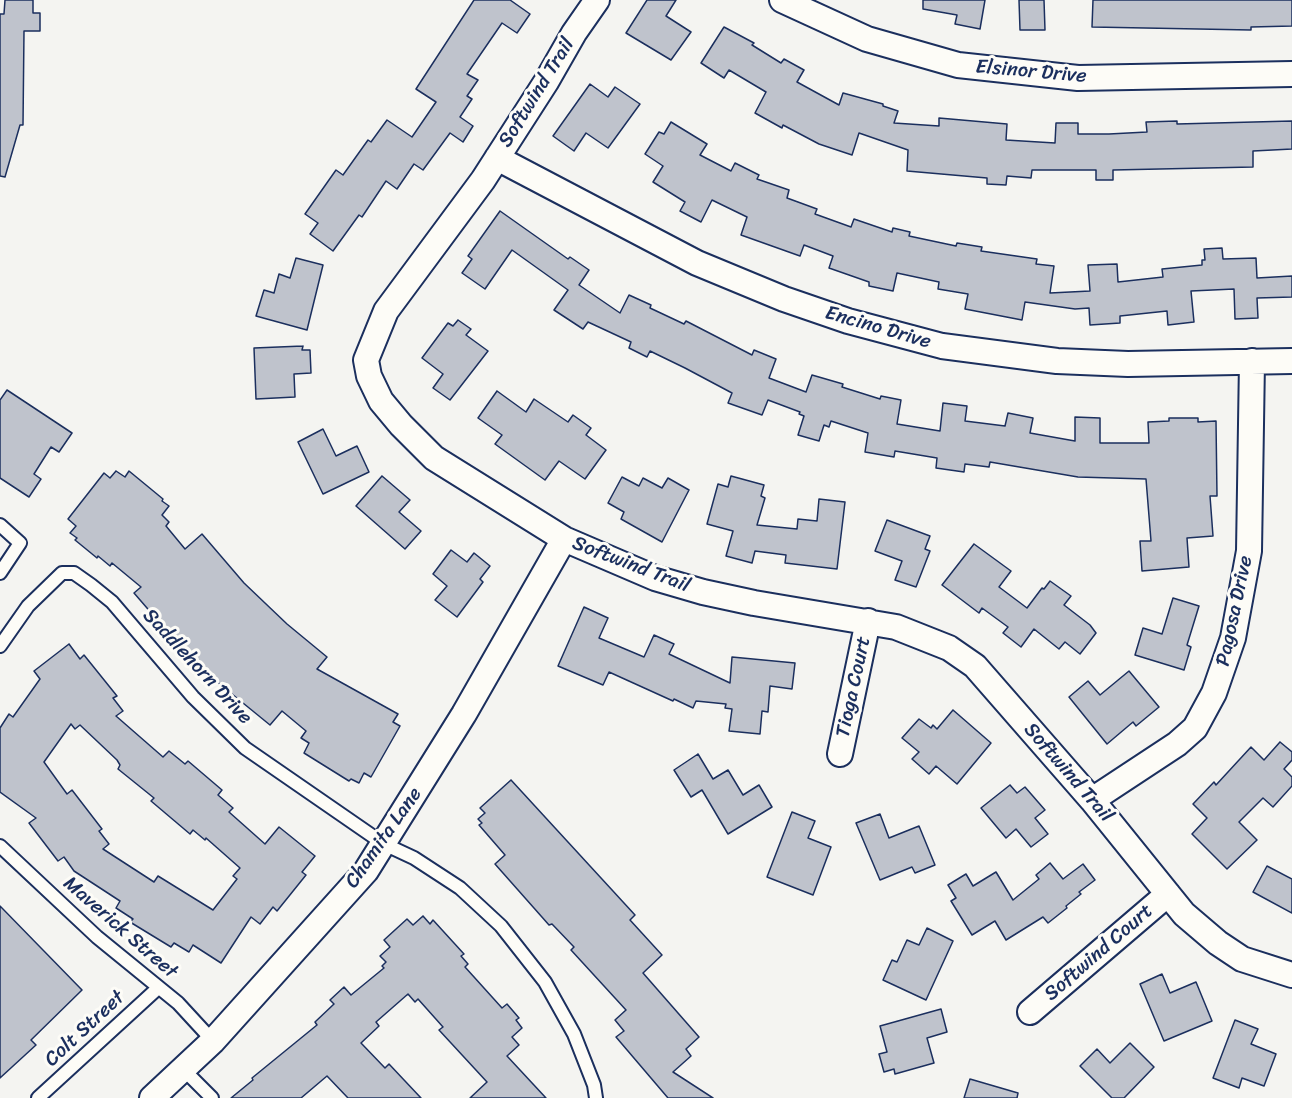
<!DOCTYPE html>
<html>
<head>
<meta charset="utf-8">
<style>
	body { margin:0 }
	canvas { display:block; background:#f4f4f1 }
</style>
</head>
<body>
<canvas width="1292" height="1098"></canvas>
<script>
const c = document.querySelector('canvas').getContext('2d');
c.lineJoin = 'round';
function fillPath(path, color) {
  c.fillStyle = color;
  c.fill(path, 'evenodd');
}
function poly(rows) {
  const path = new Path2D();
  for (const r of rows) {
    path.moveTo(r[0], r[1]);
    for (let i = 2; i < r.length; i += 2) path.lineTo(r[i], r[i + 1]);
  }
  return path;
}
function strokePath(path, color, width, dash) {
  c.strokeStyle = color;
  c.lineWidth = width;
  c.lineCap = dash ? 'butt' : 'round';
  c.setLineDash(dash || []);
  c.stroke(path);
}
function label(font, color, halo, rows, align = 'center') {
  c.font = font + ' Sriracha,sans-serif';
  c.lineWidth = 6;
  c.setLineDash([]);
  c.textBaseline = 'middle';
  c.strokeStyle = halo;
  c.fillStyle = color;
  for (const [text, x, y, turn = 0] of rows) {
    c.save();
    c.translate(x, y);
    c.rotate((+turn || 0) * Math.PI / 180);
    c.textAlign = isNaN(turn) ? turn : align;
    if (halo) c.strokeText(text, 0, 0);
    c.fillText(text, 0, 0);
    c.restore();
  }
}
const building = poly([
	[5,0,33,0,33,13,40,13,40,31,24,31,23,125,20,125,5,177,0,176,0,14,4,14,5,0],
	[474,0,510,0,530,14,517,33,502,23,467,74,478,80,467,96,472,99,460,117,473,126,463,142,450,133,423,170,414,164,397,189,386,181,362,217,359,215,333,251,310,234,318,223,305,214,336,170,343,175,368,140,371,142,387,120,412,137,436,102,416,89,474,0],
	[647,0,676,0,666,16,691,32,671,60,626,33,647,0],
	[923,0,985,0,980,29,955,24,957,15,923,9,923,0],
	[1019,0,1044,0,1045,30,1020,30,1019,0],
	[1093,0,1292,0,1292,26,1251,27,1251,30,1092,27,1093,0],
	[724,27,754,43,752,45,781,63,784,59,804,70,797,82,839,105,843,93,883,104,883,106,898,111,894,123,939,126,939,118,1007,124,1006,140,1055,143,1056,123,1078,123,1078,134,1109,134,1147,132,1146,122,1177,121,1177,124,1292,121,1292,149,1253,151,1253,167,1113,170,1113,180,1096,180,1096,170,1032,170,1031,178,1007,176,1006,185,987,184,987,178,907,171,908,150,859,133,852,155,819,144,783,125,782,128,755,113,766,92,729,70,724,78,701,63,724,27],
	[590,84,608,97,615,87,640,104,608,148,586,133,574,151,553,136,590,84],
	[671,122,707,144,700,155,731,171,735,163,759,175,757,179,789,190,787,198,817,209,815,214,851,227,854,219,892,232,893,228,910,232,909,236,956,246,957,243,982,247,981,251,1037,259,1036,264,1054,266,1050,293,1090,291,1088,265,1117,264,1118,282,1163,277,1162,269,1202,265,1202,260,1205,260,1204,249,1222,248,1223,259,1256,258,1257,278,1292,276,1292,297,1257,298,1258,318,1235,319,1234,289,1191,291,1194,322,1168,325,1167,311,1120,316,1120,323,1090,325,1089,308,1075,309,1025,302,1022,320,965,309,968,294,938,289,939,282,897,273,893,291,869,286,869,282,829,268,833,256,804,245,800,256,741,235,747,217,712,200,701,222,680,211,685,202,653,182,663,166,645,154,659,132,664,134,671,122],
	[500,211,568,259,570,257,589,270,579,285,620,313,629,295,651,305,650,308,684,324,686,321,752,355,754,350,776,359,769,378,806,392,812,375,843,384,842,387,880,399,881,396,901,400,897,424,940,431,943,403,967,406,965,421,1005,426,1008,413,1033,418,1030,433,1075,441,1075,417,1100,418,1100,443,1149,443,1148,422,1169,421,1169,418,1198,418,1198,422,1216,421,1217,496,1210,496,1213,536,1187,538,1189,567,1142,571,1140,541,1151,541,1146,479,1078,477,990,462,989,467,965,464,964,472,936,468,937,458,895,451,894,457,865,452,868,433,831,421,829,427,824,425,819,441,798,435,804,416,799,414,800,412,768,400,762,415,728,403,732,393,685,368,650,351,647,357,629,348,631,342,588,322,583,329,554,310,568,290,512,250,485,289,462,273,472,259,468,256,500,211],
	[296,258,323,265,307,330,256,316,264,290,274,293,279,274,290,278,296,258],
	[458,320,471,329,466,335,488,351,450,400,433,388,443,374,422,358,448,323,453,326,458,320],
	[303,346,302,350,310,350,311,373,294,374,295,397,256,399,254,348,303,346],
	[7,390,72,433,59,452,51,447,34,474,41,479,29,497,0,478,0,400,7,390],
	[497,391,526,412,534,399,568,422,573,415,591,428,586,435,606,450,585,479,559,461,545,480,495,444,502,435,478,418,497,391],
	[323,429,336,456,357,446,369,472,323,494,298,442,323,429],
	[116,471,125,477,129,471,163,499,162,501,169,506,162,515,169,522,166,526,185,549,202,534,244,583,287,624,327,657,317,669,398,714,393,722,400,726,371,777,364,773,359,783,351,779,349,781,304,753,309,743,301,738,306,731,282,711,270,725,216,681,173,638,134,593,141,587,112,563,110,566,98,556,97,558,75,540,77,538,70,533,76,526,68,519,104,473,110,478,116,471],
	[382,476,410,500,399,512,421,531,405,549,356,506,382,476],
	[731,476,764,485,761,496,765,498,757,525,797,529,798,519,817,521,819,499,845,502,837,569,785,563,786,555,755,551,752,563,726,556,733,531,707,524,718,484,728,487,731,476],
	[622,477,639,486,643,478,662,488,668,478,689,490,662,542,621,519,624,512,608,503,622,477],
	[887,520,930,536,925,549,930,551,916,587,895,580,902,561,875,551,887,520],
	[974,544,1011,571,999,587,1027,608,1042,588,1044,589,1050,581,1071,596,1064,605,1090,625,1096,633,1080,654,1065,642,1059,649,1034,629,1021,647,1003,633,1008,627,982,608,979,613,942,585,974,544],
	[451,550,467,562,474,553,490,566,480,579,483,582,457,617,435,600,447,586,433,574,451,550],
	[1173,598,1199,606,1187,645,1191,647,1184,670,1135,655,1143,628,1162,634,1173,598],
	[584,607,608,618,599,638,644,657,654,635,674,644,669,654,730,683,732,657,795,663,792,689,770,686,768,712,762,711,760,734,729,731,732,709,725,708,726,704,696,701,693,708,674,699,673,701,609,672,603,685,558,666,584,607],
	[69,644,80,659,84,655,117,696,113,698,123,711,116,716,163,757,169,751,185,764,188,761,222,790,218,795,233,808,229,812,265,844,279,827,315,856,302,872,306,875,277,911,273,907,260,924,251,917,221,963,193,945,189,952,174,943,171,947,130,922,133,919,116,908,120,901,74,871,64,857,58,861,29,823,36,818,0,792,0,728,9,714,13,717,40,679,34,671,69,644],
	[71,724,75,729,80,725,117,760,120,765,118,769,154,798,151,801,190,834,193,830,205,840,206,838,240,868,233,876,237,879,213,910,158,876,154,882,103,849,109,844,99,831,102,829,72,790,67,794,44,762,71,724],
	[1129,671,1159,707,1136,726,1133,722,1107,744,1069,697,1088,681,1100,695,1129,671],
	[953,710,991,743,957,784,936,766,929,774,912,759,919,752,902,738,919,719,931,728,933,725,937,729,953,710],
	[1280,742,1292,752,1292,760,1284,769,1292,777,1292,786,1273,807,1263,798,1239,822,1257,840,1227,869,1192,834,1207,818,1193,804,1214,782,1216,785,1251,747,1264,760,1280,742],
	[698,754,713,779,728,770,743,795,759,785,772,807,728,834,702,790,691,797,674,770,698,754],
	[511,780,635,915,630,920,662,955,643,973,699,1037,686,1049,691,1056,673,1072,713,1098,668,1098,616,1037,624,1031,615,1020,626,1010,571,950,574,947,552,924,549,925,495,864,505,855,479,825,482,823,478,819,485,813,480,808,511,780],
	[1010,785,1017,793,1025,787,1045,810,1035,818,1048,834,1031,847,1016,829,1006,838,981,808,1010,785],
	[792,812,815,821,808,838,831,847,813,895,767,877,792,812],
	[880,814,889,838,919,826,935,865,915,873,912,867,880,880,856,823,880,814],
	[1050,863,1063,879,1083,864,1095,880,1079,892,1081,894,1066,906,1067,908,1048,923,1043,917,1006,940,995,921,972,935,951,901,956,898,948,885,966,874,973,886,996,872,1013,900,1039,879,1036,875,1050,863],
	[1267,866,1292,879,1292,913,1253,892,1267,866],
	[0,906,82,990,31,1040,36,1045,0,1078,0,906],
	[423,916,430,924,433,920,464,954,461,956,468,964,465,967,502,1008,507,1004,519,1018,516,1020,522,1028,512,1037,519,1045,507,1056,546,1098,470,1098,487,1082,439,1030,443,1027,418,999,415,1002,408,994,376,1022,379,1026,361,1043,385,1068,389,1064,421,1098,348,1098,327,1076,301,1098,231,1098,253,1080,252,1078,317,1025,315,1022,334,1004,330,1000,344,987,351,995,384,968,382,966,386,962,380,956,390,947,384,940,407,919,413,925,423,916],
	[927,928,953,941,926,1000,883,980,892,960,897,962,907,940,919,945,927,928],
	[1162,974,1170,993,1196,982,1212,1021,1164,1041,1140,984,1162,974],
	[941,1009,947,1032,927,1038,934,1063,895,1074,894,1069,884,1072,879,1054,887,1052,880,1026,941,1009],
	[1235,1020,1258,1029,1251,1044,1276,1054,1264,1086,1242,1078,1239,1088,1213,1078,1235,1020],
	[1130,1043,1154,1067,1124,1098,1112,1098,1080,1066,1097,1049,1110,1063,1130,1043],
	[970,1079,1018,1093,1017,1098,964,1098,970,1079]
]);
fillPath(building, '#bfc3cc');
strokePath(building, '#1b2f5e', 1.5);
const service = poly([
	[0,525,20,543,0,573],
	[0,646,28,606,62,573,74,573,91,585,112,602,193,697,245,748,384,844,414,858,460,888,501,926,545,982,574,1034,594,1085,596,1098],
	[0,846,97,937,178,1003,213,1041],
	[183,1069,212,1098],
	[38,1098,158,988]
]);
const minor = poly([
	[597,0,574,33,546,82,483,180,386,311,366,360,369,376,381,401,401,425,434,458,564,539,655,578,703,592,754,603,896,627,949,648,975,666,1092,800,1184,914,1218,943,1242,959,1292,975],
	[782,0,867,39,958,65,1078,78,1292,74],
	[497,158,697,263,784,299,848,321,942,346,1057,361,1128,364,1292,361],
	[840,754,868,621],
	[1092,800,1177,744,1195,728,1214,693,1233,638,1249,551,1252,361],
	[1030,1012,1168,894],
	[152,1098,213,1041,366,871,464,714,564,539]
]);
strokePath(service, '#1b2f5e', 16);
strokePath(minor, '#1b2f5e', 28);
strokePath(service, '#fdfcf7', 12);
strokePath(minor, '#fdfcf7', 24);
label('20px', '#1b2f5e', '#fdfcf7', [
	["Elsinor Drive",1031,72,5],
	["Softwind Trail",537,93,-58],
	["Encino Drive",878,328,16],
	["Softwind Trail",631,565,21],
	["Pagosa Drive",1235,611,-78],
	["Saddlehorn Drive",197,667,47],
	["Tioga Court",854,687,-78],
	["Softwind Trail",1068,773,49],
	["Chamita Lane",384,838,-55],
	["Maverick Street",120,928,41],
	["Softwind Court",1099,953,-41],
	["Colt Street",85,1029,-43]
]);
</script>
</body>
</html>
